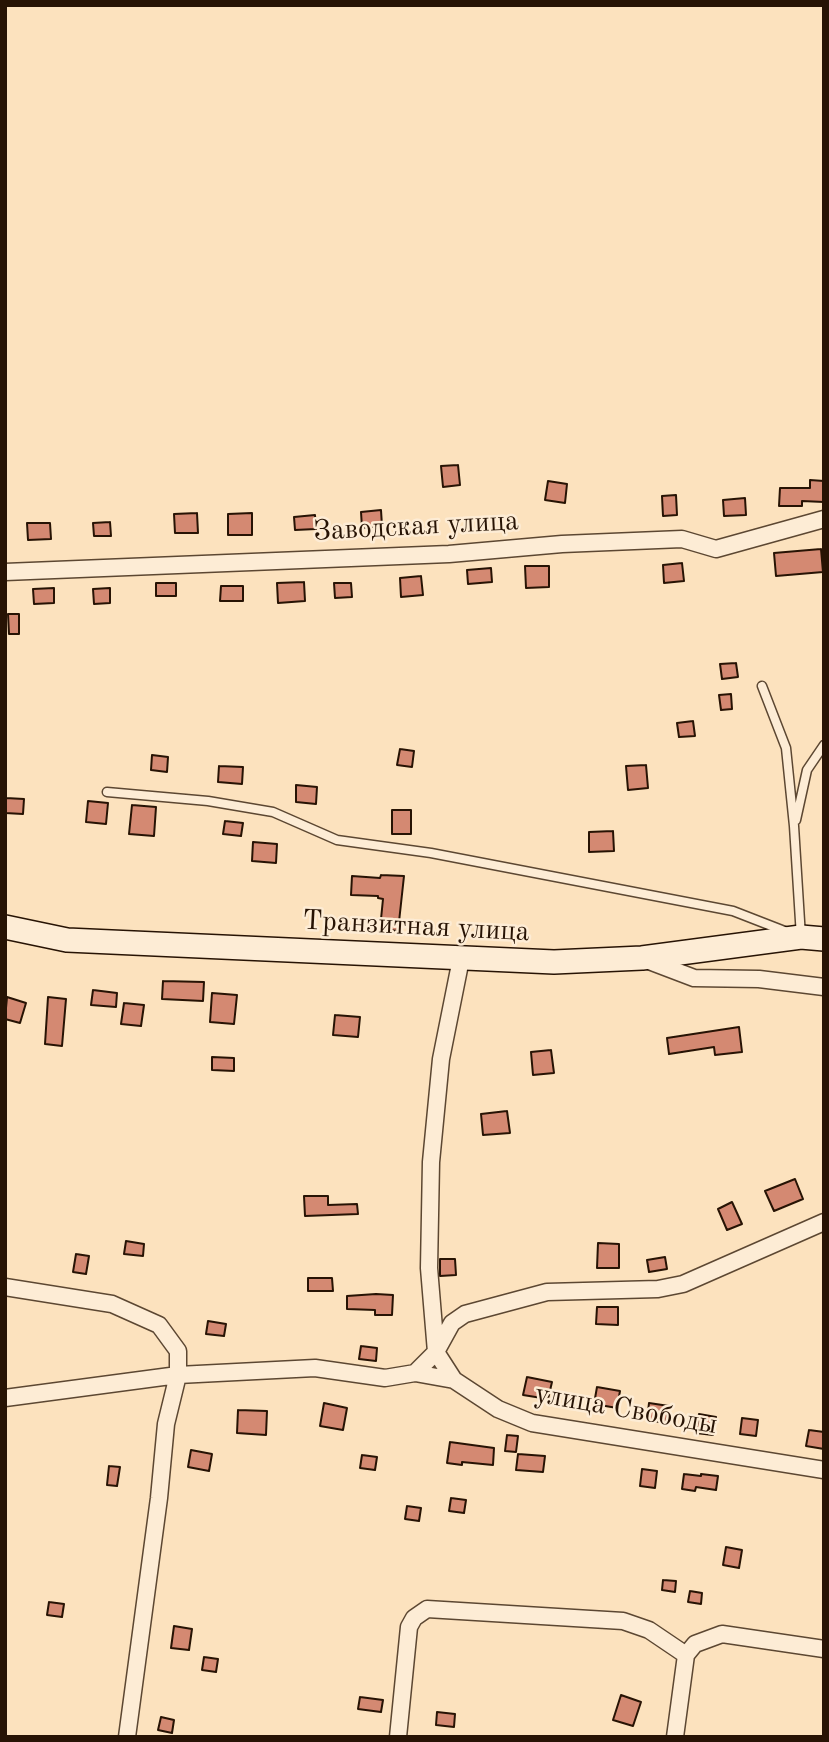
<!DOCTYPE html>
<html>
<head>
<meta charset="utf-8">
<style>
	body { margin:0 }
	#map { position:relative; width:829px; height:1742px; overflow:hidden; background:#fce2be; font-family:"Old Standard TT",serif }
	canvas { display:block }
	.frame { position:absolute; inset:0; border:7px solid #271304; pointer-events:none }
</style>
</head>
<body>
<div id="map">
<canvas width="829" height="1742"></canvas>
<div class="frame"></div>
</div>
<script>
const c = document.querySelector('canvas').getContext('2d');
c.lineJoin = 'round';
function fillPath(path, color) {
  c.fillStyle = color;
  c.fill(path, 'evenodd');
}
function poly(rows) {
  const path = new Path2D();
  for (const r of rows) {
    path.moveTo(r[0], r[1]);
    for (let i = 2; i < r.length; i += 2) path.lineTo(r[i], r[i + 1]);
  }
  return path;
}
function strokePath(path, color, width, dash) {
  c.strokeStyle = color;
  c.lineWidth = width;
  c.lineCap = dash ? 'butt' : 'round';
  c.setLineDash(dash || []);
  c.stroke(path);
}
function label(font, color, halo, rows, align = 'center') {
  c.font = font + ' "Old Standard TT",serif';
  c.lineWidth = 5;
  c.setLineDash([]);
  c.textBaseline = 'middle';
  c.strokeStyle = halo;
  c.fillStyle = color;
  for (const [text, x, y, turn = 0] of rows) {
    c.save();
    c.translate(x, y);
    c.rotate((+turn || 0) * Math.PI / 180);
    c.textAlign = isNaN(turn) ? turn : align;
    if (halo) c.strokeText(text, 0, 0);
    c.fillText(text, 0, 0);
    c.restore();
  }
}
const building = poly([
	[458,465,460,485,443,487,441,466,458,465],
	[810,480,824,481,824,502,802,501,802,506,779,506,780,488,810,488,810,480],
	[548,481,567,484,565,503,545,500,548,481],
	[676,495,677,515,663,516,662,496,676,495],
	[745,498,746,515,724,516,723,500,745,498],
	[381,510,382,526,362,528,361,512,381,510],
	[197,513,198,533,175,533,174,514,197,513],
	[252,513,252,535,228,535,228,514,252,513],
	[315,515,316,529,295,530,294,517,315,515],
	[110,522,111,536,94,536,93,523,110,522],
	[27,523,50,523,51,539,28,540,27,523],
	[821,549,823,572,776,576,774,553,821,549],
	[682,563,684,581,664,583,663,565,682,563],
	[525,566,549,566,549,587,526,588,525,566],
	[491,568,492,582,468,584,467,570,491,568],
	[421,576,423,595,401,597,400,578,421,576],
	[304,582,305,601,278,603,277,583,304,582],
	[156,583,176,583,176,596,156,596,156,583],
	[334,583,351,583,352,597,335,598,334,583],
	[221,586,243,586,243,601,220,601,221,586],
	[54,588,54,603,34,604,33,589,54,588],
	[110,588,110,603,94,604,93,589,110,588],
	[8,614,19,614,19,634,9,634,8,614],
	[736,663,738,677,722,679,720,664,736,663],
	[731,694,732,709,721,710,719,695,731,694],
	[693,721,695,736,679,737,677,723,693,721],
	[400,749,414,751,412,767,397,765,400,749],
	[152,755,168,757,167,772,151,770,152,755],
	[646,765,648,788,628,790,626,766,646,765],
	[219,766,243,767,242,784,218,782,219,766],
	[296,785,317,787,316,804,296,802,296,785],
	[6,798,24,799,23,814,5,813,6,798],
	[88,801,108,803,106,824,86,822,88,801],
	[132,805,156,807,154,836,129,834,132,805],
	[392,810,411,810,411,834,392,834,392,810],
	[225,821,243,823,241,836,223,834,225,821],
	[613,831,614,851,589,852,589,832,613,831],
	[253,842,277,844,276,863,252,861,253,842],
	[381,875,404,876,398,931,380,929,383,899,378,898,378,896,351,895,352,876,380,878,381,875],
	[163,981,204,982,203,1001,162,999,163,981],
	[93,990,117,993,116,1007,91,1005,93,990],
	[212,993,237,995,234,1024,210,1022,212,993],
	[7,997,26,1003,20,1023,5,1019,7,997],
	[48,997,66,999,62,1046,45,1044,48,997],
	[124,1003,144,1005,141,1026,121,1024,124,1003],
	[335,1015,360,1017,358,1037,333,1035,335,1015],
	[739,1027,742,1052,715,1055,714,1047,669,1054,667,1038,739,1027],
	[551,1050,554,1073,533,1075,531,1052,551,1050],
	[212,1057,234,1058,234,1071,212,1070,212,1057],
	[507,1111,510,1133,483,1135,481,1114,507,1111],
	[795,1179,803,1199,774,1211,765,1191,795,1179],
	[304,1196,328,1196,328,1205,357,1204,358,1214,305,1216,304,1196],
	[732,1202,742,1224,727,1230,718,1209,732,1202],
	[126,1241,144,1244,143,1256,124,1254,126,1241],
	[598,1243,619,1244,619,1268,597,1268,598,1243],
	[76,1254,89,1256,86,1274,73,1272,76,1254],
	[665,1257,667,1269,649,1272,647,1260,665,1257],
	[440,1259,455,1259,456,1275,440,1276,440,1259],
	[308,1278,332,1278,333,1291,308,1291,308,1278],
	[376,1294,393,1295,392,1315,375,1315,375,1310,347,1309,347,1296,376,1294],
	[597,1307,618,1307,618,1325,596,1324,597,1307],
	[208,1321,226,1324,224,1336,206,1334,208,1321],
	[361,1346,377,1348,376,1361,359,1359,361,1346],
	[527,1377,552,1382,548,1399,523,1395,527,1377],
	[597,1387,620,1391,617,1408,594,1404,597,1387],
	[324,1403,347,1408,343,1430,320,1426,324,1403],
	[649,1403,669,1406,666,1423,647,1420,649,1403],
	[238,1410,267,1411,266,1435,237,1433,238,1410],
	[699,1414,716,1417,713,1435,696,1433,699,1414],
	[742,1418,758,1420,756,1436,740,1434,742,1418],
	[809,1430,824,1432,824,1449,806,1446,809,1430],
	[507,1435,518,1436,516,1452,505,1451,507,1435],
	[450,1442,494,1448,493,1465,462,1462,462,1465,447,1463,450,1442],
	[191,1450,212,1454,209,1471,188,1467,191,1450],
	[518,1454,545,1456,543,1472,516,1470,518,1454],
	[362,1455,377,1457,375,1470,360,1468,362,1455],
	[109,1466,120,1467,117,1486,107,1485,109,1466],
	[642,1469,657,1471,655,1488,640,1486,642,1469],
	[684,1474,701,1476,701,1474,718,1476,716,1490,696,1487,695,1491,682,1489,684,1474],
	[451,1498,466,1500,464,1513,449,1511,451,1498],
	[407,1506,421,1508,419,1521,405,1519,407,1506],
	[726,1547,742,1550,739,1568,723,1565,726,1547],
	[663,1580,676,1581,675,1592,662,1590,663,1580],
	[690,1591,702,1593,701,1604,688,1602,690,1591],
	[49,1602,64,1604,62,1617,47,1615,49,1602],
	[174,1626,192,1629,189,1650,171,1648,174,1626],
	[204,1657,218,1659,216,1672,202,1670,204,1657],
	[621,1695,641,1702,633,1726,613,1720,621,1695],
	[360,1697,383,1700,381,1712,358,1709,360,1697],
	[437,1712,455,1714,454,1727,436,1725,437,1712],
	[161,1717,174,1720,172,1733,158,1730,161,1717]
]);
fillPath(building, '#d48972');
strokePath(building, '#271304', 2);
const lane = poly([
	[762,686,786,748,794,826,801,937],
	[107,792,208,801,273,812,337,840,431,853,733,911,787,932],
	[796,820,807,770,824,745]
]);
const street = poly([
	[5,572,449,554,562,544,682,539,716,549,824,519],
	[644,959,694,978,759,979,824,987],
	[5,1287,112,1304,159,1325,178,1351,178,1375,5,1398],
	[415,1373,436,1352,452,1323,465,1314,547,1292,658,1289,683,1284,824,1222],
	[454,1380,436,1352,429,1268,431,1162,441,1059,461,959],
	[686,1655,695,1644,722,1634,824,1649],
	[127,1737,159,1498,166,1424,178,1375,315,1368,385,1378,415,1373,454,1380,498,1409,532,1423,824,1470],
	[398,1737,409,1627,414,1618,427,1609,623,1621,649,1630,686,1655],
	[675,1737,686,1655]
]);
const secondary = poly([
	[5,927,67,940,554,962,642,958,801,937,824,939]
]);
strokePath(lane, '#5c4732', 11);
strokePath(street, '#5c4732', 19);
strokePath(secondary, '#271304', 26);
strokePath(lane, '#fdecd5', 8);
strokePath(street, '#fdecd5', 16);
strokePath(secondary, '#fdecd5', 23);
label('28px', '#271304', '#fdecd5', [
	["Заводская улица",416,527,-3],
	["Транзитная улица",416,927,3],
	["улица Свободы",626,1410,10]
]);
</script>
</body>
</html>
